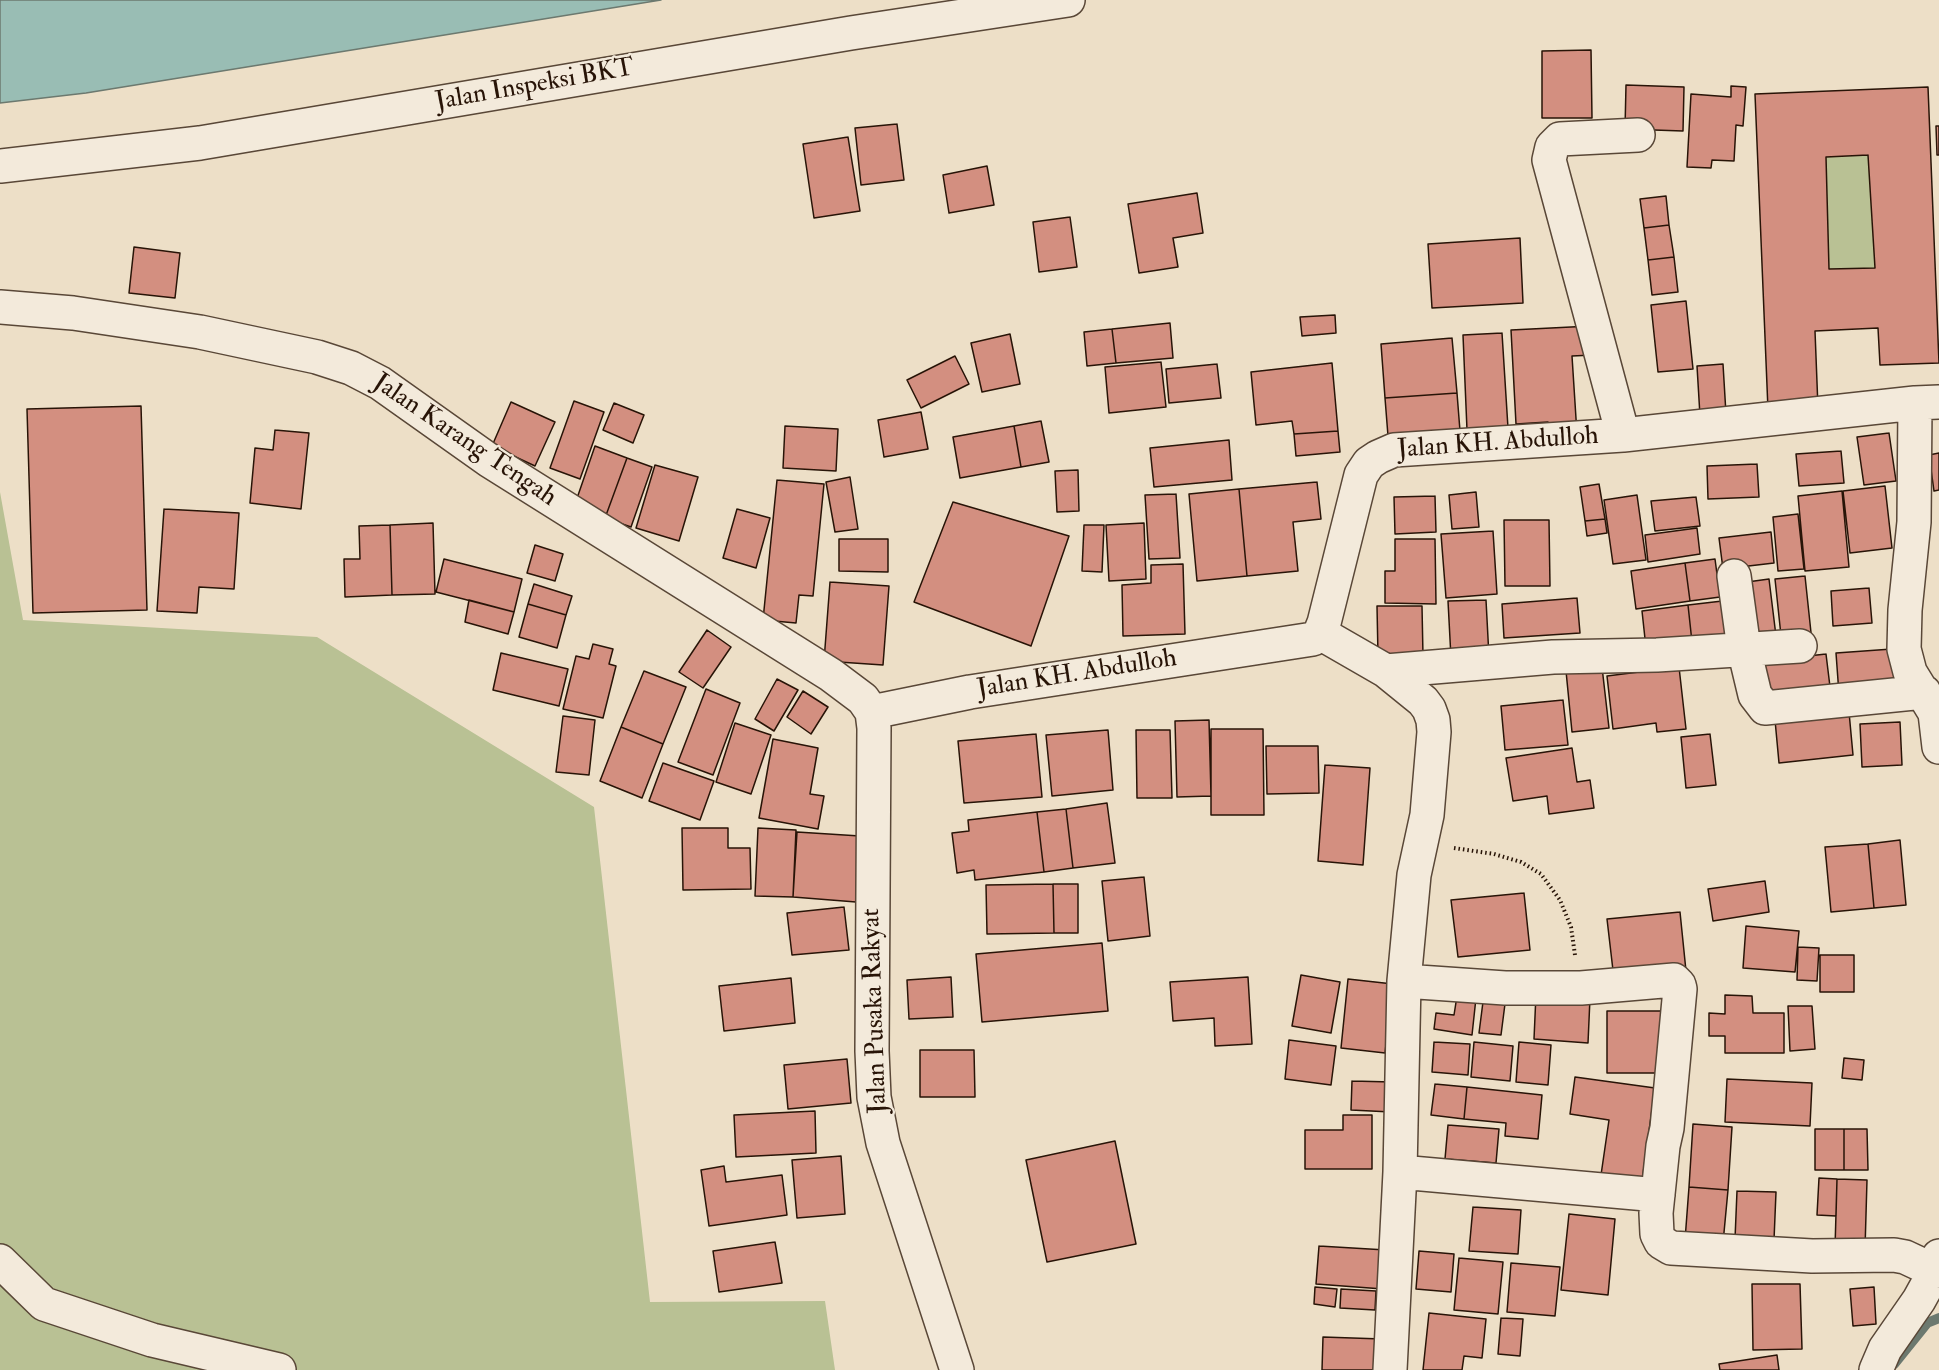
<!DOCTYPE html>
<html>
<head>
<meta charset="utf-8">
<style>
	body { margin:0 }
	canvas { display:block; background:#eddfc7 }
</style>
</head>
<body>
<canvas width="1939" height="1370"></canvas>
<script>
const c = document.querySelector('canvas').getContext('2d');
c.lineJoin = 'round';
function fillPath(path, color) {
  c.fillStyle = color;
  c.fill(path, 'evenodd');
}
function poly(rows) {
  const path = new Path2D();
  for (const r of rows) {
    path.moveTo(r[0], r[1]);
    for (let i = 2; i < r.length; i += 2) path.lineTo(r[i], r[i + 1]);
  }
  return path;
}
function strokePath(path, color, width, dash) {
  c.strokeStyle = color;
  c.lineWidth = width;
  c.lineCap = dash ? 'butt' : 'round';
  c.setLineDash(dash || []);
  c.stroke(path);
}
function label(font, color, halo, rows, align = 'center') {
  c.font = font + ' "IM FELL Double Pica",serif';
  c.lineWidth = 4.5;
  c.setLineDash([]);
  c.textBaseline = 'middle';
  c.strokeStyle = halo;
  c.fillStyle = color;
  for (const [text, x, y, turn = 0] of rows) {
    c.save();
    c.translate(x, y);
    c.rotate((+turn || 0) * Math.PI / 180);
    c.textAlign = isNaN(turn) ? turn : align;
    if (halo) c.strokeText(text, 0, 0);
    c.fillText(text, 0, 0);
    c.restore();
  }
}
fillPath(poly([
	[1868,155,1875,268,1829,269,1826,157],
	[0,492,23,620,317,637,594,807,650,1302,825,1301,835,1370,0,1370]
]), '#b9c194');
const water = poly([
	[0,0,661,0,86,93,0,103,0,0]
]);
fillPath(water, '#99bdb4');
strokePath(water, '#6c796f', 1.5);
strokePath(poly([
	[1894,1364,1927,1323,1939,1318]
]), '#6c796f', 10);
const building = poly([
	[1591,50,1592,118,1542,118,1542,51,1591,50],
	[1626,85,1684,87,1683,131,1625,129,1626,85],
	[1731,86,1746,87,1743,126,1736,125,1734,161,1712,160,1711,168,1687,167,1691,94,1731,97,1731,86],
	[1928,87,1939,363,1880,365,1878,328,1815,331,1818,408,1768,410,1755,94,1928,87],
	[1868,155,1875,268,1829,269,1826,157,1868,155],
	[897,124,904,180,861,185,855,128,897,124],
	[1936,126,1939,126,1939,155,1937,155,1936,126],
	[848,137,860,211,814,218,803,144,848,137],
	[987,166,994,205,949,213,943,175,987,166],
	[1197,193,1203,233,1173,238,1178,267,1139,273,1128,204,1197,193],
	[1666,196,1669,225,1644,228,1640,199,1666,196],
	[1070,217,1077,267,1039,272,1033,222,1070,217],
	[1669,225,1674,257,1648,260,1644,228,1669,225],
	[1520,238,1523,303,1432,308,1428,244,1520,238],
	[134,247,180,253,175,298,129,293,134,247],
	[1674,257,1678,292,1652,295,1648,260,1674,257],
	[1686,301,1693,369,1658,372,1651,305,1686,301],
	[1335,315,1336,333,1302,336,1300,317,1335,315],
	[1170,323,1173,358,1116,363,1112,329,1170,323],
	[1591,326,1593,355,1572,356,1577,434,1550,435,1548,422,1516,424,1511,330,1591,326],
	[1112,329,1116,363,1087,366,1084,332,1112,329],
	[1502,333,1508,428,1467,430,1463,335,1502,333],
	[1010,334,1020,384,982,392,971,343,1010,334],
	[1452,338,1457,393,1385,398,1381,344,1452,338],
	[955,356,969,384,921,408,907,380,955,356],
	[1161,362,1166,407,1109,413,1105,367,1161,362],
	[1332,363,1338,431,1294,434,1292,421,1256,425,1251,372,1332,363],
	[1217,364,1221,398,1169,403,1166,369,1217,364],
	[1723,364,1726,414,1700,416,1697,366,1723,364],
	[1457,393,1460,431,1388,436,1385,398,1457,393],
	[574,401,604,412,580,479,550,468,574,401],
	[511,402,555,422,535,466,492,446,511,402],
	[614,403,644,415,633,443,603,430,614,403],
	[141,406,147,610,33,613,27,409,141,406],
	[921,412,928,449,884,457,878,420,921,412],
	[1041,421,1049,462,1021,467,1014,426,1041,421],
	[785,426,838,429,836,471,783,468,785,426],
	[1014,426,1021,467,960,478,953,437,1014,426],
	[275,430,309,433,301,509,250,503,255,448,273,450,275,430],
	[1338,431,1340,452,1296,456,1294,434,1338,431],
	[1889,433,1896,481,1864,485,1857,437,1889,433],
	[1229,440,1232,480,1154,487,1150,448,1229,440],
	[595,446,627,458,605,518,574,507,595,446],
	[1841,451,1844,483,1799,486,1796,454,1841,451],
	[1939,453,1939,490,1934,491,1929,455,1939,453],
	[627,458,652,467,631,527,605,518,627,458],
	[1757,464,1759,497,1708,499,1707,466,1757,464],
	[655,465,698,477,679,541,636,528,655,465],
	[1078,470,1079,511,1057,512,1055,471,1078,470],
	[850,477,858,529,835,532,826,482,850,477],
	[777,480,824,484,813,596,799,595,796,623,763,620,777,480],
	[1317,482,1321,519,1293,522,1298,571,1247,576,1239,489,1317,482],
	[1599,484,1605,519,1585,521,1580,487,1599,484],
	[1885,486,1892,548,1850,553,1843,491,1885,486],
	[1239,489,1247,576,1197,581,1189,494,1239,489],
	[1842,491,1849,567,1805,571,1798,496,1842,491],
	[1476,492,1479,527,1452,529,1449,495,1476,492],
	[1176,494,1180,558,1149,559,1145,495,1176,494],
	[1637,495,1646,560,1613,564,1604,500,1637,495],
	[1435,496,1436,532,1395,534,1394,497,1435,496],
	[1696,497,1700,526,1655,531,1651,501,1696,497],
	[953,502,1069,536,1031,646,914,602,953,502],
	[164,509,239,513,234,589,199,587,197,613,157,611,164,509],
	[737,509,770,518,756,568,723,558,737,509],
	[1798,514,1804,569,1778,571,1773,517,1798,514],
	[1605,519,1607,533,1587,536,1585,521,1605,519],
	[1504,520,1549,520,1550,586,1505,586,1504,520],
	[433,523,435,594,392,595,390,525,433,523],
	[1144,523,1146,579,1109,581,1106,525,1144,523],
	[390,525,392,595,345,597,344,559,360,559,359,526,390,525],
	[1084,525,1104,525,1102,572,1082,571,1084,525],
	[1697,528,1700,554,1648,562,1645,535,1697,528],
	[1493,531,1497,594,1446,598,1441,534,1493,531],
	[1771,532,1774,563,1723,569,1719,538,1771,532],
	[839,539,888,539,888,572,839,571,839,539],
	[1395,539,1435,539,1436,604,1385,603,1385,571,1395,571,1395,539],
	[535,545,563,554,555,581,527,573,535,545],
	[444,559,522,579,514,612,436,592,444,559],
	[1715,559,1720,597,1690,601,1685,563,1715,559],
	[1685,563,1690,601,1636,609,1631,571,1685,563],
	[1183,564,1185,634,1123,636,1122,585,1151,583,1151,565,1183,564],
	[1805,576,1812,642,1782,645,1775,579,1805,576],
	[1769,579,1776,636,1747,640,1740,583,1769,579],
	[830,582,889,586,883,665,824,661,830,582],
	[534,584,572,596,566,615,528,604,534,584],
	[1869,588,1872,623,1833,626,1831,591,1869,588],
	[1577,598,1580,633,1504,638,1502,604,1577,598],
	[469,600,514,612,508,634,465,622,469,600],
	[1486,600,1489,657,1451,658,1448,601,1486,600],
	[1731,600,1736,637,1692,642,1688,605,1731,600],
	[528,604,566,615,557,648,519,637,528,604],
	[1688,605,1692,642,1646,648,1642,611,1688,605],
	[1377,606,1422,606,1423,656,1378,656,1377,606],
	[707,630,731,647,703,688,679,672,707,630],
	[593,644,613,649,609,664,616,666,603,718,563,709,576,656,589,659,593,644],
	[1892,649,1896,689,1839,694,1836,653,1892,649],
	[501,653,568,669,559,706,493,690,501,653],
	[1826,654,1831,695,1768,701,1763,661,1826,654],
	[1602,667,1609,728,1572,732,1566,671,1602,667],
	[1679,667,1686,729,1657,732,1656,723,1613,729,1607,676,1679,667],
	[644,671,686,687,663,744,621,727,644,671],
	[777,679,798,690,774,731,755,719,777,679],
	[706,689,740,703,713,775,678,762,706,689],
	[803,691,828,707,811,734,787,717,803,691],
	[1563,700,1568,745,1505,750,1501,706,1563,700],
	[1849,712,1853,755,1779,763,1775,720,1849,712],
	[563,716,595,720,589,775,556,772,563,716],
	[1209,720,1211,796,1177,797,1175,721,1209,720],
	[1900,722,1902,765,1862,767,1860,724,1900,722],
	[735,723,771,735,751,794,716,782,735,723],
	[621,727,663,744,642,798,600,781,621,727],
	[1211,729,1263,729,1264,815,1211,815,1211,729],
	[1108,730,1113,790,1052,796,1046,735,1108,730],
	[1136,730,1170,730,1172,798,1137,798,1136,730],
	[1036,734,1042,797,964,803,958,741,1036,734],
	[1710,734,1716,785,1686,788,1681,737,1710,734],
	[773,739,818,748,810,794,824,796,818,829,759,818,773,739],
	[1266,746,1318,746,1319,793,1267,794,1266,746],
	[1572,748,1577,782,1590,780,1594,808,1549,814,1547,796,1513,801,1506,758,1572,748],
	[663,763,714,781,700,820,649,801,663,763],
	[1325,765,1370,768,1363,865,1318,861,1325,765],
	[1107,803,1115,863,1073,868,1066,809,1107,803],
	[1066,809,1073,868,1044,872,1037,812,1066,809],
	[1037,812,1044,872,975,880,974,870,957,873,952,833,969,831,968,820,1037,812],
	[682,828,728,828,728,848,750,848,751,889,683,890,682,828],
	[758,828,796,830,793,897,755,896,758,828],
	[797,832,860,836,856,902,793,897,797,832],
	[1900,840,1906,905,1874,908,1868,844,1900,840],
	[1868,844,1874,908,1831,912,1825,847,1868,844],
	[1144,877,1150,936,1108,941,1102,881,1144,877],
	[1765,881,1769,912,1713,921,1708,889,1765,881],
	[1053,884,1054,933,987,934,986,885,1053,884],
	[1053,884,1078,884,1078,933,1054,933,1053,884],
	[1524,893,1530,950,1458,957,1451,900,1524,893],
	[844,907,849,950,792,955,787,913,844,907],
	[1680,912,1686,971,1614,979,1607,919,1680,912],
	[1746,926,1799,931,1795,972,1743,968,1746,926],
	[1102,943,1108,1011,982,1022,976,954,1102,943],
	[1798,947,1819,948,1817,981,1797,980,1798,947],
	[1820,955,1854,955,1854,992,1820,992,1820,955],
	[1301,975,1340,982,1331,1033,1292,1026,1301,975],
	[951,977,953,1017,909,1019,907,980,951,977],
	[1248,977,1252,1044,1215,1046,1214,1018,1173,1021,1170,982,1248,977],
	[791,978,795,1023,724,1031,719,986,791,978],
	[1348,979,1393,984,1385,1053,1341,1048,1348,979],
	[1484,994,1506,996,1501,1035,1479,1033,1484,994],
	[1536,994,1590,998,1588,1043,1534,1039,1536,994],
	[1725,995,1752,996,1753,1013,1784,1013,1784,1053,1725,1053,1725,1036,1709,1036,1709,1013,1725,1014,1725,995],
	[1457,996,1476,998,1472,1035,1434,1029,1436,1013,1454,1015,1457,996],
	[1788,1006,1812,1006,1815,1049,1790,1051,1788,1006],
	[1607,1011,1668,1011,1667,1073,1607,1073,1607,1011],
	[1289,1040,1336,1046,1331,1085,1285,1079,1289,1040],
	[1434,1042,1470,1044,1468,1075,1432,1072,1434,1042],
	[1474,1042,1513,1046,1510,1081,1471,1077,1474,1042],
	[1519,1042,1551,1045,1548,1085,1516,1082,1519,1042],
	[920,1050,974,1050,975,1097,920,1097,920,1050],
	[1844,1058,1864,1060,1862,1080,1842,1078,1844,1058],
	[847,1059,851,1103,788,1109,784,1065,847,1059],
	[1575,1077,1655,1088,1642,1181,1601,1175,1609,1120,1570,1114,1575,1077],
	[1727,1079,1812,1083,1810,1126,1725,1122,1727,1079],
	[1352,1081,1392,1082,1391,1112,1351,1110,1352,1081],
	[1435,1084,1467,1087,1464,1119,1431,1115,1435,1084],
	[1467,1087,1542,1095,1538,1139,1505,1136,1506,1123,1464,1119,1467,1087],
	[815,1111,816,1153,736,1157,734,1115,815,1111],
	[1343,1115,1372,1115,1372,1169,1305,1169,1305,1130,1343,1130,1343,1115],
	[1693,1124,1732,1127,1728,1190,1689,1187,1693,1124],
	[1448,1125,1499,1129,1496,1163,1445,1159,1448,1125],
	[1815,1129,1844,1129,1844,1170,1815,1170,1815,1129],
	[1844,1129,1867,1129,1868,1170,1844,1170,1844,1129],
	[1115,1141,1136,1244,1047,1262,1026,1160,1115,1141],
	[841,1156,845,1214,797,1218,792,1160,841,1156],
	[724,1166,726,1182,782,1175,787,1215,709,1226,701,1170,724,1166],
	[1819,1178,1837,1179,1836,1216,1817,1215,1819,1178],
	[1837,1179,1867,1180,1865,1249,1835,1248,1837,1179],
	[1689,1187,1728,1190,1723,1243,1685,1240,1689,1187],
	[1737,1191,1776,1192,1774,1240,1735,1239,1737,1191],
	[1473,1207,1521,1210,1518,1254,1469,1251,1473,1207],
	[1569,1214,1615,1219,1608,1295,1561,1290,1569,1214],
	[775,1242,782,1283,719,1292,713,1251,775,1242],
	[1319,1246,1386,1250,1383,1289,1316,1284,1319,1246],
	[1419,1251,1454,1254,1451,1292,1416,1289,1419,1251],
	[1459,1258,1503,1262,1498,1314,1454,1310,1459,1258],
	[1511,1263,1560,1267,1555,1316,1507,1312,1511,1263],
	[1752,1284,1800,1284,1802,1349,1753,1350,1752,1284],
	[1315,1287,1337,1289,1335,1307,1314,1304,1315,1287],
	[1874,1287,1876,1324,1853,1326,1850,1289,1874,1287],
	[1341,1289,1376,1291,1375,1310,1340,1308,1341,1289],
	[1429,1313,1486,1319,1482,1358,1464,1356,1462,1370,1423,1370,1429,1313],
	[1501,1318,1523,1319,1520,1356,1498,1354,1501,1318],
	[1323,1337,1382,1339,1381,1370,1322,1370,1323,1337],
	[1777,1355,1779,1370,1720,1370,1719,1364,1777,1355]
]);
fillPath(building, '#d38f80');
strokePath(building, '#281407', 1.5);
const minor = poly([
	[0,166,200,143,851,33,1068,0],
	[0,307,73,313,200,332,317,357,351,368,380,383,490,461,831,675,863,699,872,712,874,728,872,1051,874,1097,883,1143,957,1370],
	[1915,403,1914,522,1905,610,1904,649,1910,672,1935,713,1939,747],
	[1623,435,1549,160,1552,147,1560,139,1638,135],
	[1734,576,1744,649,1755,695,1765,708,1924,692],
	[1320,633,1386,671,1423,701,1429,709,1433,720,1434,732,1427,815,1414,875,1404,981,1400,1172,1390,1370],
	[1386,671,1553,657,1657,655,1800,646],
	[872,712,970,692,1313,639,1320,633,1324,623,1361,475,1369,463,1378,457,1394,450,1623,435,1915,403,1939,402],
	[1404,981,1505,988,1581,988,1674,980,1679,985,1680,989,1667,1128,1663,1146,1656,1213,1657,1234,1661,1242,1671,1248,1812,1256,1894,1255,1905,1257,1935,1271],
	[1400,1172,1658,1195],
	[0,1261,44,1304,152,1340,279,1370],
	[1876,1370,1885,1349,1919,1300,1935,1271,1939,1256]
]);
strokePath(minor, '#594737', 36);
strokePath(poly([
	[1454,848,1494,854,1521,862,1541,874,1560,900,1571,927,1575,955]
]), '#281407', 4, [1.5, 3]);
strokePath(minor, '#f3eadb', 33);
label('26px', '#281407', '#f3eadb', [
	["Jalan Inspeksi BKT",535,86,-10],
	["Jalan Karang Tengah",464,441,34],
	["Jalan KH. Abdulloh",1498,444,-4],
	["Jalan KH. Abdulloh",1077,675,-9],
	["Jalan Pusaka Rakyat",876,1011,-92]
]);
</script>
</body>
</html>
